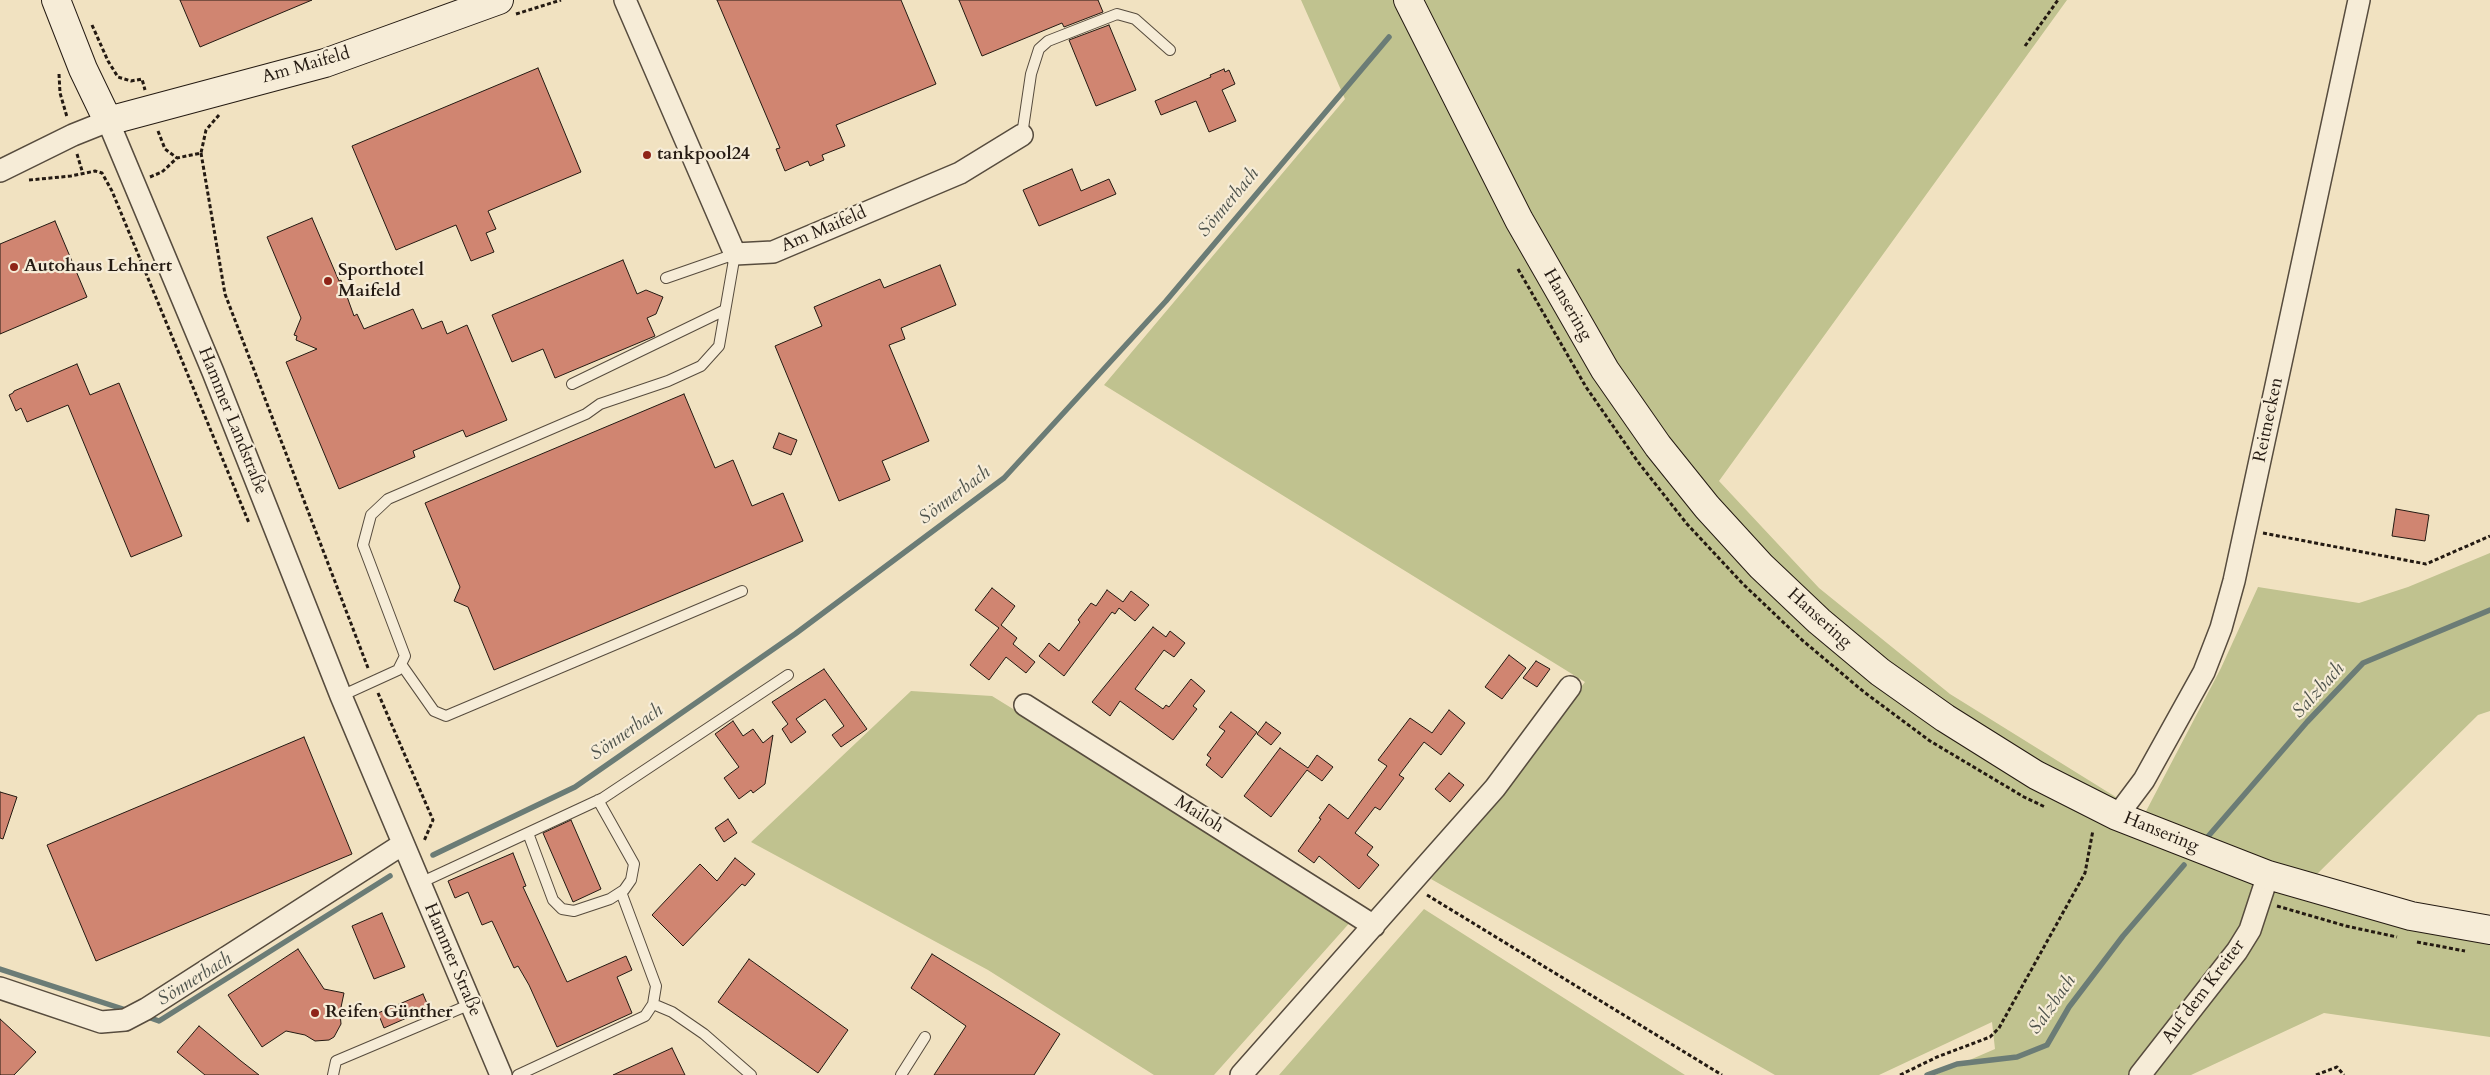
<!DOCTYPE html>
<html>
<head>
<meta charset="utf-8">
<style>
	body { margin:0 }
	canvas { display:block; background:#f1e2c1 }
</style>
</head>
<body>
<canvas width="2490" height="1075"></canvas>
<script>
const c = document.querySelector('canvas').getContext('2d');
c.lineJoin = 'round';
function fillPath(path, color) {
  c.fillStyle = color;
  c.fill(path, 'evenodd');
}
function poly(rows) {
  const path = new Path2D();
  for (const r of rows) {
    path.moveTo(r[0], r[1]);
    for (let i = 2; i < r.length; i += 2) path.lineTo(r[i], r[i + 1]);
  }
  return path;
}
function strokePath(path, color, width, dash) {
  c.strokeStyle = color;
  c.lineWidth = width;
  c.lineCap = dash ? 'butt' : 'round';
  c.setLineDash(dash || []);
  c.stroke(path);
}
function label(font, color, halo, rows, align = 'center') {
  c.font = font + ' Cardo,serif';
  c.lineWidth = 4.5;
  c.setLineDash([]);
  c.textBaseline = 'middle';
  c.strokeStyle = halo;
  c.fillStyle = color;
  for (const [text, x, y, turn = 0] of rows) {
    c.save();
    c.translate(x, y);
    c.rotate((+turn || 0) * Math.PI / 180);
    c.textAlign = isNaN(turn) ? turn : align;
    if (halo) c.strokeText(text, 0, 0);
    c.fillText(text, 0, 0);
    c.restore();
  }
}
fillPath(poly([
	[1301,0,2067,0,1719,481,1819,588,1950,694,2119,799,2143,817,2221,668,2258,587,2359,603,2408,587,2490,553,2490,711,2478,715,2313,878,2442,913,2490,918,2490,1037,2324,1013,2191,1075,1935,1075,1995,1049,1992,1022,1879,1075,1775,1075,1431,879,1585,682,1104,385,1345,99],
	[911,691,992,696,1353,919,1214,1075,1154,1075,988,970,751,842],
	[1424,909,1685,1075,1279,1075]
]), '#c0c28f');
strokePath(poly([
	[2205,840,2307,722,2363,663,2490,610],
	[433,855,575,787,795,634,1004,478,1166,301,1389,37],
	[0,969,129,1011],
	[145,1016,159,1021,390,876],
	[1927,1075,1957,1064,2017,1057,2047,1045,2069,1007,2123,936,2184,865]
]), '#6b7c76', 5.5);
const building = poly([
	[180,0,312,0,200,47,180,0],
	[717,0,901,0,936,84,836,125,845,146,822,155,824,160,810,166,808,161,785,171,776,149,780,148,717,0],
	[959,0,1098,0,1103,12,1064,27,1062,23,982,56,959,0],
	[1109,25,1136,90,1096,106,1069,40,1109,25],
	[538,68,581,172,488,211,496,229,486,233,494,252,471,261,456,225,396,250,352,146,538,68],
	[1224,69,1225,72,1229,70,1235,84,1222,90,1236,121,1209,132,1196,101,1161,115,1155,101,1211,77,1210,75,1224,69],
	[1072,169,1081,191,1109,179,1116,194,1039,226,1023,190,1072,169],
	[312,218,339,281,341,280,354,316,357,314,364,329,413,309,422,329,442,321,447,334,467,325,507,420,466,437,463,430,413,451,415,457,339,489,286,362,317,349,296,340,297,336,294,335,301,318,267,237,312,218],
	[55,221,87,297,0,334,0,244,55,221],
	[623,260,637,294,646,290,663,297,656,314,647,318,655,336,555,378,543,349,512,362,492,315,623,260],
	[940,265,956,305,901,328,905,339,889,345,929,441,882,461,890,480,839,501,775,346,822,326,814,307,880,279,884,288,940,265],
	[77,364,90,395,119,383,182,536,131,557,68,405,27,422,21,408,16,411,9,395,13,393,14,391,77,364],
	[684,394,715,468,733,460,752,506,783,493,803,541,494,670,468,607,454,601,460,587,425,503,684,394],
	[779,433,797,440,791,455,773,448,779,433],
	[2396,509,2429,515,2425,541,2392,536,2396,509],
	[992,588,1015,606,1001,625,1017,638,1013,644,1035,662,1026,673,1006,657,989,680,970,665,999,628,975,610,992,588],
	[1107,590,1123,602,1131,591,1149,605,1135,621,1119,608,1115,614,1112,612,1064,676,1039,656,1049,643,1059,651,1080,622,1078,620,1091,603,1096,606,1107,590],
	[1153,627,1166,637,1170,631,1185,643,1174,657,1164,650,1135,689,1163,709,1166,705,1169,707,1191,679,1205,691,1193,706,1197,709,1173,740,1120,701,1110,716,1092,702,1153,627],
	[1509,655,1526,668,1502,699,1485,687,1509,655],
	[1536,661,1550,669,1537,687,1523,678,1536,661],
	[824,669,867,729,841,747,832,735,844,726,825,699,796,719,806,732,791,743,782,729,788,724,772,702,824,669],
	[1449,710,1465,723,1441,755,1424,742,1399,775,1404,778,1380,810,1375,807,1355,833,1373,847,1367,855,1379,865,1359,889,1319,856,1314,863,1298,851,1321,819,1319,818,1329,804,1348,819,1387,766,1378,760,1410,718,1432,733,1449,710],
	[1231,712,1257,732,1222,778,1206,765,1211,758,1207,755,1225,731,1219,727,1231,712],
	[733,721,743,736,753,729,763,743,773,735,765,784,753,793,751,790,739,799,724,778,739,767,715,734,733,721],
	[1266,722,1281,733,1271,745,1257,734,1266,722],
	[304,737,352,854,96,961,47,845,304,737],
	[1280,748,1308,768,1317,755,1333,767,1322,781,1307,770,1271,817,1244,796,1280,748],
	[1449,773,1464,785,1450,802,1435,789,1449,773],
	[0,792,17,797,3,839,0,838,0,792],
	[728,819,737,833,724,842,715,828,728,819],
	[571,820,601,889,573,902,543,833,571,820],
	[513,853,526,886,523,887,567,982,626,956,632,970,617,977,632,1013,557,1047,529,985,518,966,514,968,492,921,482,925,468,892,455,898,448,881,513,853],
	[735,858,755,874,745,886,742,884,683,946,652,915,700,864,717,881,735,858],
	[382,913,405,967,374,979,352,926,382,913],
	[298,949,324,989,344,993,340,1012,341,1024,334,1037,329,1040,315,1041,305,1035,286,1031,262,1047,228,995,298,949],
	[932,954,1060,1034,1034,1075,934,1075,966,1026,911,988,932,954],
	[749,959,848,1030,818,1073,718,1002,749,959],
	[423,994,429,1008,384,1028,378,1013,423,994],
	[0,1019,36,1052,14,1075,0,1075,0,1019],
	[199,1026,241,1061,259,1075,205,1075,177,1052,199,1026],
	[672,1048,685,1075,613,1075,672,1048]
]);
fillPath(building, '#d08571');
strokePath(building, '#241a12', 1);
const lane = poly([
	[1022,135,1031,74,1039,49,1048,41,1117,14,1135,19,1170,50],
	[572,384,725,310],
	[401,664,434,711,446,716,742,591],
	[341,696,398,670,405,656,363,545,371,515,388,499,586,414,600,404,668,381,701,366,719,346,735,254,666,278],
	[528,833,553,900,562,909,574,911,610,899,624,890,631,880,634,864,598,800],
	[420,883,603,798,788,675],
	[653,1004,672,1012,704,1034,751,1075],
	[333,1075,336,1061,471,1004],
	[518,1075,645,1016,653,1004,656,986,621,892],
	[901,1075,925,1037]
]);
const street = poly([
	[625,0,735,254,773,252,960,173,1022,135],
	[0,171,73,135,108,121,213,372,341,696,501,1075],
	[1025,705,1374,926],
	[2117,816,2144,780,2204,672,2221,628,2234,581,2359,0],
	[0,988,101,1022,125,1020,146,1009,403,844],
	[1241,1075,1495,788,1570,687],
	[2140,1075,2237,951,2250,930,2268,875]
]);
const secondary = poly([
	[56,0,83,69,108,121,325,63,499,0],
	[1408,0,1519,220,1605,370,1658,446,1707,507,1761,566,1819,621,1880,672,1945,718,2036,775,2117,816,2268,875,2411,916,2490,930]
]);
strokePath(lane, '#574c3e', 12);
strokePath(street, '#574c3e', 24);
strokePath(secondary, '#241a12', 30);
strokePath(poly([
	[516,14,561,0],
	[92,25,108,61,118,77,131,81,142,79,145,90],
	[2025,46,2058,0],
	[59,74,60,93,67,117],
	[158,131,165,149,177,158],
	[201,153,225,294,368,668],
	[77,154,83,174],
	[150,177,162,172,177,158,201,153,206,130,219,115],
	[29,180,71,176,95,171,102,173,112,191,249,523],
	[1518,269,1586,387,1638,462,1687,524,1743,584,1802,640,1864,692,1930,741,2024,797,2045,807],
	[2263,533,2426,564,2490,536],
	[378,693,433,820,424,841],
	[1427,895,1722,1075],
	[2277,906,2346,926,2397,937],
	[2417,942,2465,951],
	[1900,1075,1937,1057,1990,1037,1999,1028,2085,873,2093,830],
	[2316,1075,2337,1067,2344,1075]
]), '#241a12', 3, [4, 2.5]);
strokePath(lane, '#f6ecd7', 10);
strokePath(street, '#f6ecd7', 21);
strokePath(secondary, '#f6ecd7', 28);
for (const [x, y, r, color] of [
	[647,155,5,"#8f2418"],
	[14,267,5,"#8f2418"],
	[328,281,5,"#8f2418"],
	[315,1013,5,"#8f2418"]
]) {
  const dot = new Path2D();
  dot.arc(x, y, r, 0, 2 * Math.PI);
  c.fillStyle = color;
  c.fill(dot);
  strokePath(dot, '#f6ecd7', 2);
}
label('18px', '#241a12', '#f6ecd7', [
	["Am Maifeld",306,66,-16],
	["Am Maifeld",824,230,-23],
	["Hansering",1567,305,60],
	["Reitnecken",2269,420,-78],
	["Hammer Landstraße",232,421,68],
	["Hansering",1819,619,42],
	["Mailoh",1199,815,32],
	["Hansering",2161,833,22],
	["Hammer Straße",452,960,67],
	["Auf dem Kreiter",2204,992,-53]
]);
label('bold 18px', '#241a12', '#f6ecd7', [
	["tankpool24",657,155],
	["Autohaus Lehnert",24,267],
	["Sporthotel",338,271],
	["Maifeld",338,292],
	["Reifen Günther",325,1013]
], 'left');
label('italic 19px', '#4e534c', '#f6ecd7', [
	["Sönnerbach",1229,203,-50],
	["Sönnerbach",955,496,-37],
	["Salzbach",2319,691,-48],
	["Sönnerbach",627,733,-35],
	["Sönnerbach",195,980,-32],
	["Salzbach",2053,1005,-55]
]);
</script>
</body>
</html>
